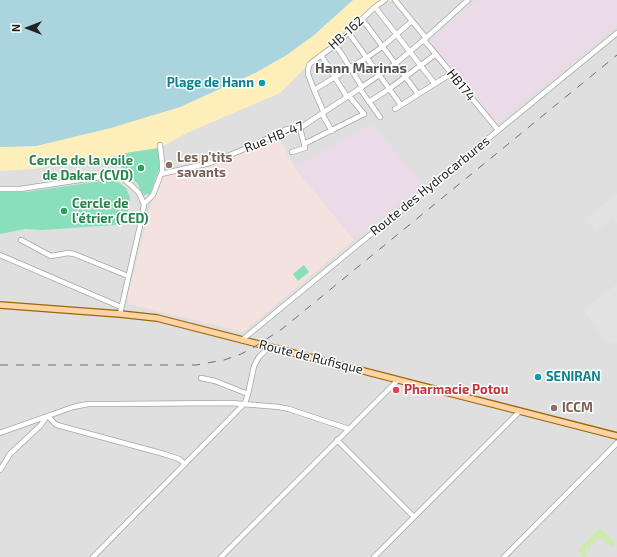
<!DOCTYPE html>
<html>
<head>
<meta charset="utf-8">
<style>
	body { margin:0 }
	#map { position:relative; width:617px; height:557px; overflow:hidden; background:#f2eee9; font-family:"Exo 2",sans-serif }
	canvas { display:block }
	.north { position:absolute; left:8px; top:8px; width:40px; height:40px; -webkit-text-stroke:3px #fff; paint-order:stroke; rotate:270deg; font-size:11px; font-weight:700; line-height:16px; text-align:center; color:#222 }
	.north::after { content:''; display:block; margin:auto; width:14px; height:18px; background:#222; clip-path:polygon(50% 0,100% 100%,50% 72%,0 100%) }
</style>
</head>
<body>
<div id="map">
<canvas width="617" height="557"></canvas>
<div class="north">N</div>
</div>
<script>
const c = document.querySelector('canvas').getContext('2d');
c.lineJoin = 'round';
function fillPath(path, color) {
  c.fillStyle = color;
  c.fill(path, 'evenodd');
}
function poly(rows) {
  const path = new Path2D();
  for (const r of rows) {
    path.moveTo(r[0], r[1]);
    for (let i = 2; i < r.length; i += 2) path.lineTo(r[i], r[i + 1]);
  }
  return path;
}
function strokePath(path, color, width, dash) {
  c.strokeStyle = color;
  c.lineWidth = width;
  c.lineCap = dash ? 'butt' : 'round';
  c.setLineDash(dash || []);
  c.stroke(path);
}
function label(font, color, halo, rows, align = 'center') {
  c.font = font + ' "Exo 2",sans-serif';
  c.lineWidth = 3;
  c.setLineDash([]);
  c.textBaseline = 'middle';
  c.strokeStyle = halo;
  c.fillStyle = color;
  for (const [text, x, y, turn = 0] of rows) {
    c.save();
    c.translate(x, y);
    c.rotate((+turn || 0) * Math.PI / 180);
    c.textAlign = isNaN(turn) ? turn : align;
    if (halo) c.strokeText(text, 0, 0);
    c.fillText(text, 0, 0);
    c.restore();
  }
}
fillPath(poly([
	[353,0,617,0,617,557,0,557,0,147,180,107,255,73,285,56,313,36]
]), '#e0dfdf');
fillPath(poly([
	[477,0,617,0,617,25,504,118,496,123,429,41],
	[372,124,423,184,354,240,294,167]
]), '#ebdbe8');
fillPath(poly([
	[279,137,294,167,354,240,243,332,129,304,127,299,152,200,155,193,161,178,164,175,209,166,253,148]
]), '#f3e2dd');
fillPath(poly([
	[600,528,616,543,612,547,600,538,589,547,591,549,590,551,587,548,584,551,588,556,586,557,583,557,577,550]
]), '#ceeab0');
fillPath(poly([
	[353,0,394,0,386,2,332,48,308,65,280,93,189,132,159,148,34,169,0,171,0,147,36,146,180,107,255,73,285,56,313,36]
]), '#feefba');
fillPath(poly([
	[159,148,161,164,150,194,142,195,138,184,128,174,122,172,119,154],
	[109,180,118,182,126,188,130,197,129,207,126,216,121,221,115,225,42,230,25,229,0,234,0,191,26,192],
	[304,265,309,272,298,281,293,274]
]), '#89dfbb');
fillPath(poly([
	[617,194,617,223,612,218,596,232,585,220],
	[617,284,617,342,607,342,583,310]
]), '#e2e2e2');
fillPath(poly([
	[0,0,353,0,313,36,285,56,255,73,180,107,111,128,36,146,0,147]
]), '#aad4de');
const minor = poly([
	[395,0,426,38],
	[375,7,435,84],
	[362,19,418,94],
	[348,32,401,105],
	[424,40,498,130],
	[335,45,341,53,362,87],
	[321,55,347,97],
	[360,89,380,117],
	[314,90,366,58,382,47,412,21],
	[369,102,389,89,436,54],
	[395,109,452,73],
	[324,113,314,90,308,74,308,71,309,65,311,63,335,45,375,7,385,0],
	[322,114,332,131],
	[304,144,364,114,349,96],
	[160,145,162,162,162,173],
	[292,152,305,148,300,128],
	[0,189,20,189,100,177,115,176,121,177,131,185,139,193,144,204],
	[21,240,51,256,68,253,74,254,128,276],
	[0,255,121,307],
	[120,314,142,217,144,204,153,195,161,174,210,163,252,146,287,129,294,128,300,128,362,87,395,64,426,38,468,0],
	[242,340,360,243,418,197,451,169,617,33],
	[201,378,215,381,248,394],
	[48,416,54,423,57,425,164,454,179,459,185,464],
	[0,433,73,407,88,404,114,404,231,403,279,407,289,409,349,429],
	[337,440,414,517],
	[0,470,10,454,41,425,46,417],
	[93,557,245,403,248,394,254,366,259,357,269,347],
	[221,557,398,380],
	[374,557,520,411],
	[504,557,617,443]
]);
const major = poly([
	[0,305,120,314,157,318,617,436]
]);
strokePath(minor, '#a6a6a6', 6);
strokePath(major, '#9d6602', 8);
strokePath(minor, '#fff', 4.5);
strokePath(major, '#fbd3a5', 5.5);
strokePath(poly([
	[0,365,196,365,224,360,241,354,251,349,282,329,617,55]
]), '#707070', 1, [8, 8]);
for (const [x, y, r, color] of [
	[262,83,4,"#0f9aa8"],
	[169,165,4,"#8d6e63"],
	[141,168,4,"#2e9e5b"],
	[64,211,4,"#2e9e5b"],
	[538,377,4,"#0f9aa8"],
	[396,390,4,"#e0444e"],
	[554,408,4,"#8d6e63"]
]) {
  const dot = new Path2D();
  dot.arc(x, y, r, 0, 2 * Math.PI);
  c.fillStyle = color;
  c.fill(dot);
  strokePath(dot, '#fff', 1.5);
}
label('13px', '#222', '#fff', [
	["HB-162",346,33,-42],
	["HB174",461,85,51],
	["Rue HB-47",274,137,-22],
	["Route des Hydrocarbures",430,186,-39],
	["Route de Rufisque",311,357,14]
]);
label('bold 13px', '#0d838f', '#fff', [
	["Plage de Hann",254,83],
	["SENIRAN",546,377,"left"]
], 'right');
label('bold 13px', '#785e54', '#fff', [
	["Les p'tits",177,158],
	["savants",177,173],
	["ICCM",562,408]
], 'left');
label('bold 13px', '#27864d', '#fff', [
	["Cercle de la voile",133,161],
	["de Dakar (CVD)",133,176],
	["Cercle de",72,204,"left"],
	["l'étrier (CED)",72,219,"left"]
], 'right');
label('bold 13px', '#be3a42', '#fff', [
	["Pharmacie Potou",404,390]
], 'left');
label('bold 14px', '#555', '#fff', [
	["Hann Marinas",361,68]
]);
</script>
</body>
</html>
